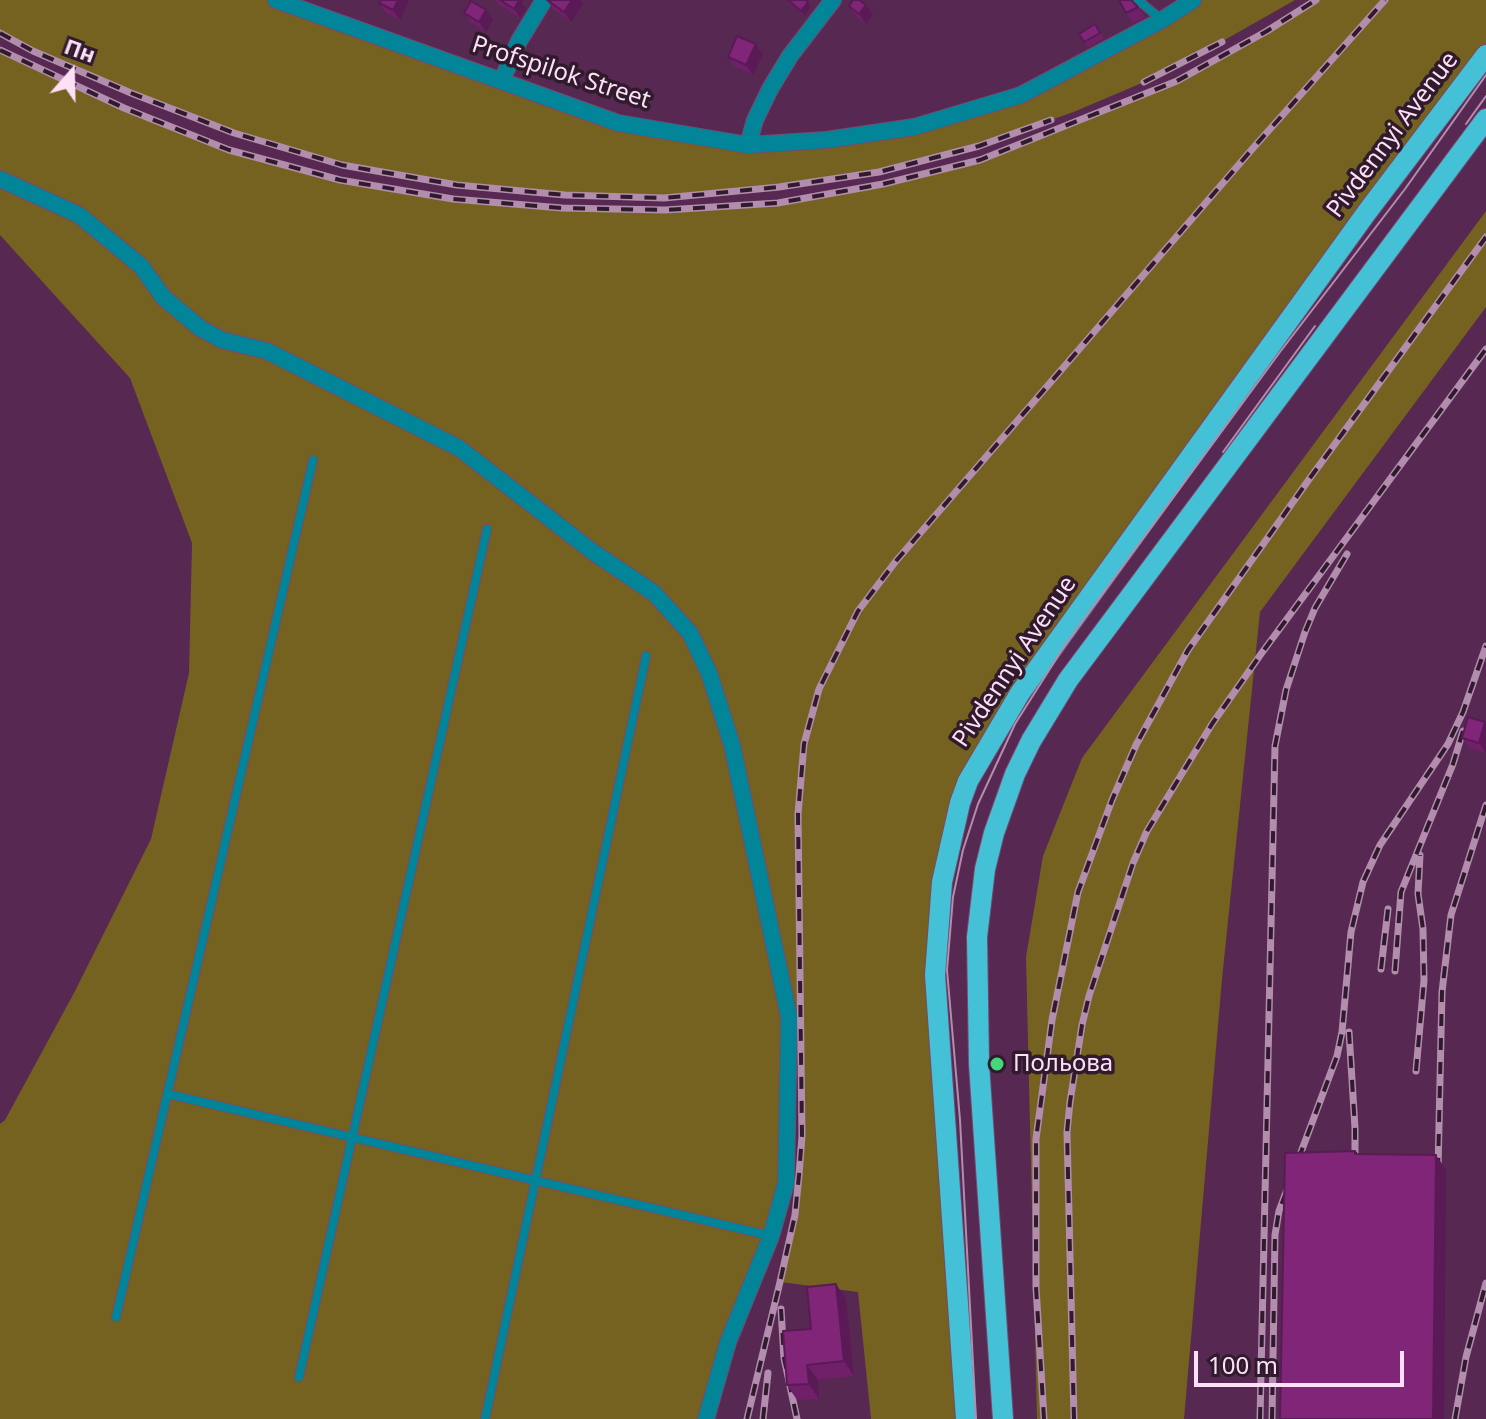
<!DOCTYPE html>
<html>
<head>
<meta charset="utf-8">
<style>
	body { margin:0 }
	#map { position:relative; width:1486px; height:1419px; overflow:hidden; background:#572852; font-family:"Noto Sans",sans-serif }
	canvas { display:block }
	.north { position:absolute; left:32px; top:32px; width:80px; height:80px; -webkit-text-stroke:6px #301b2d; paint-order:stroke; rotate:20deg; font-size:22px; font-weight:700; line-height:32px; text-align:center; color:#fddff8 }
	.north::after { content:''; display:block; margin:auto; width:28px; height:36px; background:#fddff8; clip-path:polygon(50% 0,100% 100%,50% 72%,0 100%) }
	.scale { position:absolute; left:1194px; top:1351px; width:210px; height:36px; box-sizing:border-box; border:4px solid #fddff8; border-top:0; padding-left:10px; font-size:24px; line-height:28px; white-space:nowrap; color:#fddff8; -webkit-text-stroke:6px #301b2d; paint-order:stroke }
</style>
</head>
<body>
<div id="map">
<canvas width="1486" height="1419"></canvas>
<div class="north">Пн</div>
<div class="scale">100 m</div>
</div>
<script>
const c = document.querySelector('canvas').getContext('2d');
c.lineJoin = 'round';
function fillPath(path, color) {
  c.fillStyle = color;
  c.fill(path, 'evenodd');
}
function poly(rows) {
  const path = new Path2D();
  for (const r of rows) {
    path.moveTo(r[0], r[1]);
    for (let i = 2; i < r.length; i += 2) path.lineTo(r[i], r[i + 1]);
  }
  return path;
}
function strokePath(path, color, width, dash) {
  c.strokeStyle = color;
  c.lineWidth = width;
  c.lineCap = dash ? 'butt' : 'round';
  c.setLineDash(dash || []);
  c.stroke(path);
}
function label(font, color, halo, rows, align = 'center') {
  c.font = font + ' "Noto Sans",sans-serif';
  c.lineWidth = 7;
  c.setLineDash([]);
  c.textBaseline = 'middle';
  c.strokeStyle = halo;
  c.fillStyle = color;
  for (const [text, x, y, turn = 0] of rows) {
    c.save();
    c.translate(x, y);
    c.rotate((+turn || 0) * Math.PI / 180);
    c.textAlign = isNaN(turn) ? turn : align;
    if (halo) c.strokeText(text, 0, 0);
    c.fillText(text, 0, 0);
    c.restore();
  }
}
fillPath(poly([
	[0,0,276,0,618,123,748,145,826,140,1021,95,1193,0,1295,0,1170,71,1076,111,979,146,879,172,779,187,664,198,564,195,457,185,342,165,234,133,131,93,33,51,0,33],
	[1316,0,1486,0,1486,55,968,781,938,912,966,1419,871,1419,858,1292,780,1282,795,1215,802,1136,799,1018,790,1017,786,1183,706,1419,0,1419,0,1124,5,1120,74,993,151,839,189,673,192,543,130,378,0,235,0,50,124,108,229,150,340,180,453,199,562,208,665,210,778,203,883,184,980,160,1177,81,1267,31],
	[1486,211,1486,307,1260,612,1222,979,1184,1419,1037,1419,1026,957,1043,856,1082,758]
]), '#766220');
const service = poly([
	[1138,0,1162,20],
	[168,1094,771,1236],
	[116,1317,313,460],
	[299,1377,487,529],
	[485,1419,646,656]
]);
const minor = poly([
	[276,0,618,123,748,145,826,140,914,127,1021,95,1162,20,1193,0],
	[502,80,519,41,544,0],
	[748,145,755,120,770,89,790,56,833,0],
	[0,179,79,215,141,266,163,297,200,328,222,340,267,351,459,448,593,552,654,593,690,633,709,673,732,745,789,1017,786,1183,771,1236,728,1342,706,1419]
]);
const primary = poly([
	[966,1419,935,975,942,882,960,803,968,781,1020,693,1367,212,1486,55],
	[1003,1419,979,1064,977,937,985,869,994,833,1015,774,1031,741,1068,680,1486,119]
]);
strokePath(service, '#754970', 10);
strokePath(minor, '#754970', 18);
strokePath(primary, '#754970', 22);
strokePath(service, '#028598', 8);
strokePath(minor, '#028598', 16);
strokePath(primary, '#45c1d7', 20);
strokePath(poly([
	[1466,124,1486,96],
	[1223,452,1315,326],
	[976,1419,960,1120,947,970,953,897,963,850,978,804,1015,724,1065,645,1280,352,1405,189,1486,75]
]), '#b38dae', 2);
const rail = poly([
	[0,33,33,51,131,93,234,133,342,165,457,185,565,195,664,198,779,187,879,172,979,146,1051,120],
	[0,50,124,108,229,150,340,180,453,199,562,208,665,210,778,203,883,184,980,160,1177,81,1267,31,1316,0],
	[1144,82,1222,42],
	[1381,969,1388,909],
	[1395,971,1401,892,1453,764,1463,731],
	[1349,1032,1355,1128,1355,1166],
	[1416,1071,1424,980,1423,929,1418,894,1420,855],
	[1438,1170,1442,992,1451,915,1486,805],
	[781,1309,784,1358,797,1419],
	[747,1419,780,1282,795,1215,799,1175,802,1136,798,814,804,744,819,689,858,611,896,561,1254,147,1385,0],
	[763,1419,768,1373],
	[1044,1419,1036,1287,1036,1139,1052,1020,1078,892,1112,800,1136,745,1188,650,1310,478,1486,237],
	[1074,1419,1067,1132,1070,1102,1082,1025,1089,996,1133,863,1147,831,1212,724,1261,654,1486,349],
	[1260,1419,1275,746,1286,690,1305,632,1315,608,1347,554],
	[1272,1419,1275,1235,1279,1211,1337,1056,1342,1032,1351,932,1363,882,1380,845,1448,744,1463,712,1486,646],
	[1455,1419,1466,1357,1486,1283]
]);
strokePath(rail, '#b38dae', 7);
strokePath(rail, '#301b2d', 4, [12]);
fillPath(poly([
	[381,0,409,0,400,20,386,13,379,3],
	[496,0,524,0,522,3,526,9,520,18,498,4],
	[547,0,583,4,571,22,553,9],
	[787,0,808,2,811,7,805,16,790,4],
	[849,6,873,15,866,24,856,16],
	[1138,7,1145,17,1133,23,1126,13],
	[464,13,493,20,486,32,471,23],
	[1095,24,1104,38,1088,47,1079,34],
	[756,44,763,54,753,75,735,67,728,57],
	[1468,717,1486,753,1469,748,1462,738],
	[846,1299,854,1376,818,1380,819,1399,797,1400,787,1385,811,1329]
]), '#6f2068');
fillPath(poly([
	[398,0,409,0,400,20,393,10],
	[517,0,524,0,522,3,526,9,520,18,514,9],
	[572,0,580,0,583,4,571,22,564,12],
	[808,2,811,7,805,16,801,11],
	[866,5,873,15,866,24,859,14],
	[486,10,493,20,486,32,479,22],
	[756,44,763,54,753,75,746,65],
	[1485,722,1486,724,1486,753,1479,743],
	[1436,1155,1446,1170,1444,1419,1433,1419],
	[836,1284,846,1299,854,1376,844,1361],
	[807,1365,818,1380,819,1399,809,1384]
]), '#5a1a55');
const building = poly([
	[381,0,398,0,393,10,379,3,381,0],
	[500,0,519,0,514,9,500,0],
	[547,0,572,0,564,12,547,0],
	[788,0,805,0,808,2,801,11,788,0],
	[853,0,859,0,866,5,859,14,849,6,853,0],
	[1119,0,1131,0,1138,7,1126,13,1119,0],
	[471,1,486,10,479,22,464,13,471,1],
	[1095,24,1100,33,1084,42,1079,34,1095,24],
	[737,36,756,44,746,65,728,57,737,36],
	[1468,717,1485,722,1479,743,1462,738,1468,717],
	[1355,1151,1355,1154,1436,1155,1433,1419,1280,1419,1285,1153,1355,1151],
	[836,1284,844,1361,807,1365,809,1384,787,1385,783,1331,811,1329,807,1287,836,1284]
]);
fillPath(building, '#812579');
strokePath(building, '#5a1a55', 2);
for (const [x, y, r, color] of [
	[997,1064,8,"#45d77a"]
]) {
  const dot = new Path2D();
  dot.arc(x, y, r, 0, 2 * Math.PI);
  c.fillStyle = color;
  c.fill(dot);
  strokePath(dot, '#301b2d', 3);
}
label('24px', '#fddff8', '#301b2d', [
	["Profspilok Street",561,73,18],
	["Pivdennyi Avenue",1393,135,-53],
	["Pivdennyi Avenue",1015,662,-56]
]);
label('24px', '#fddff8', '#301b2d', [
	["Польова",1013,1064]
], 'left');
</script>
</body>
</html>
